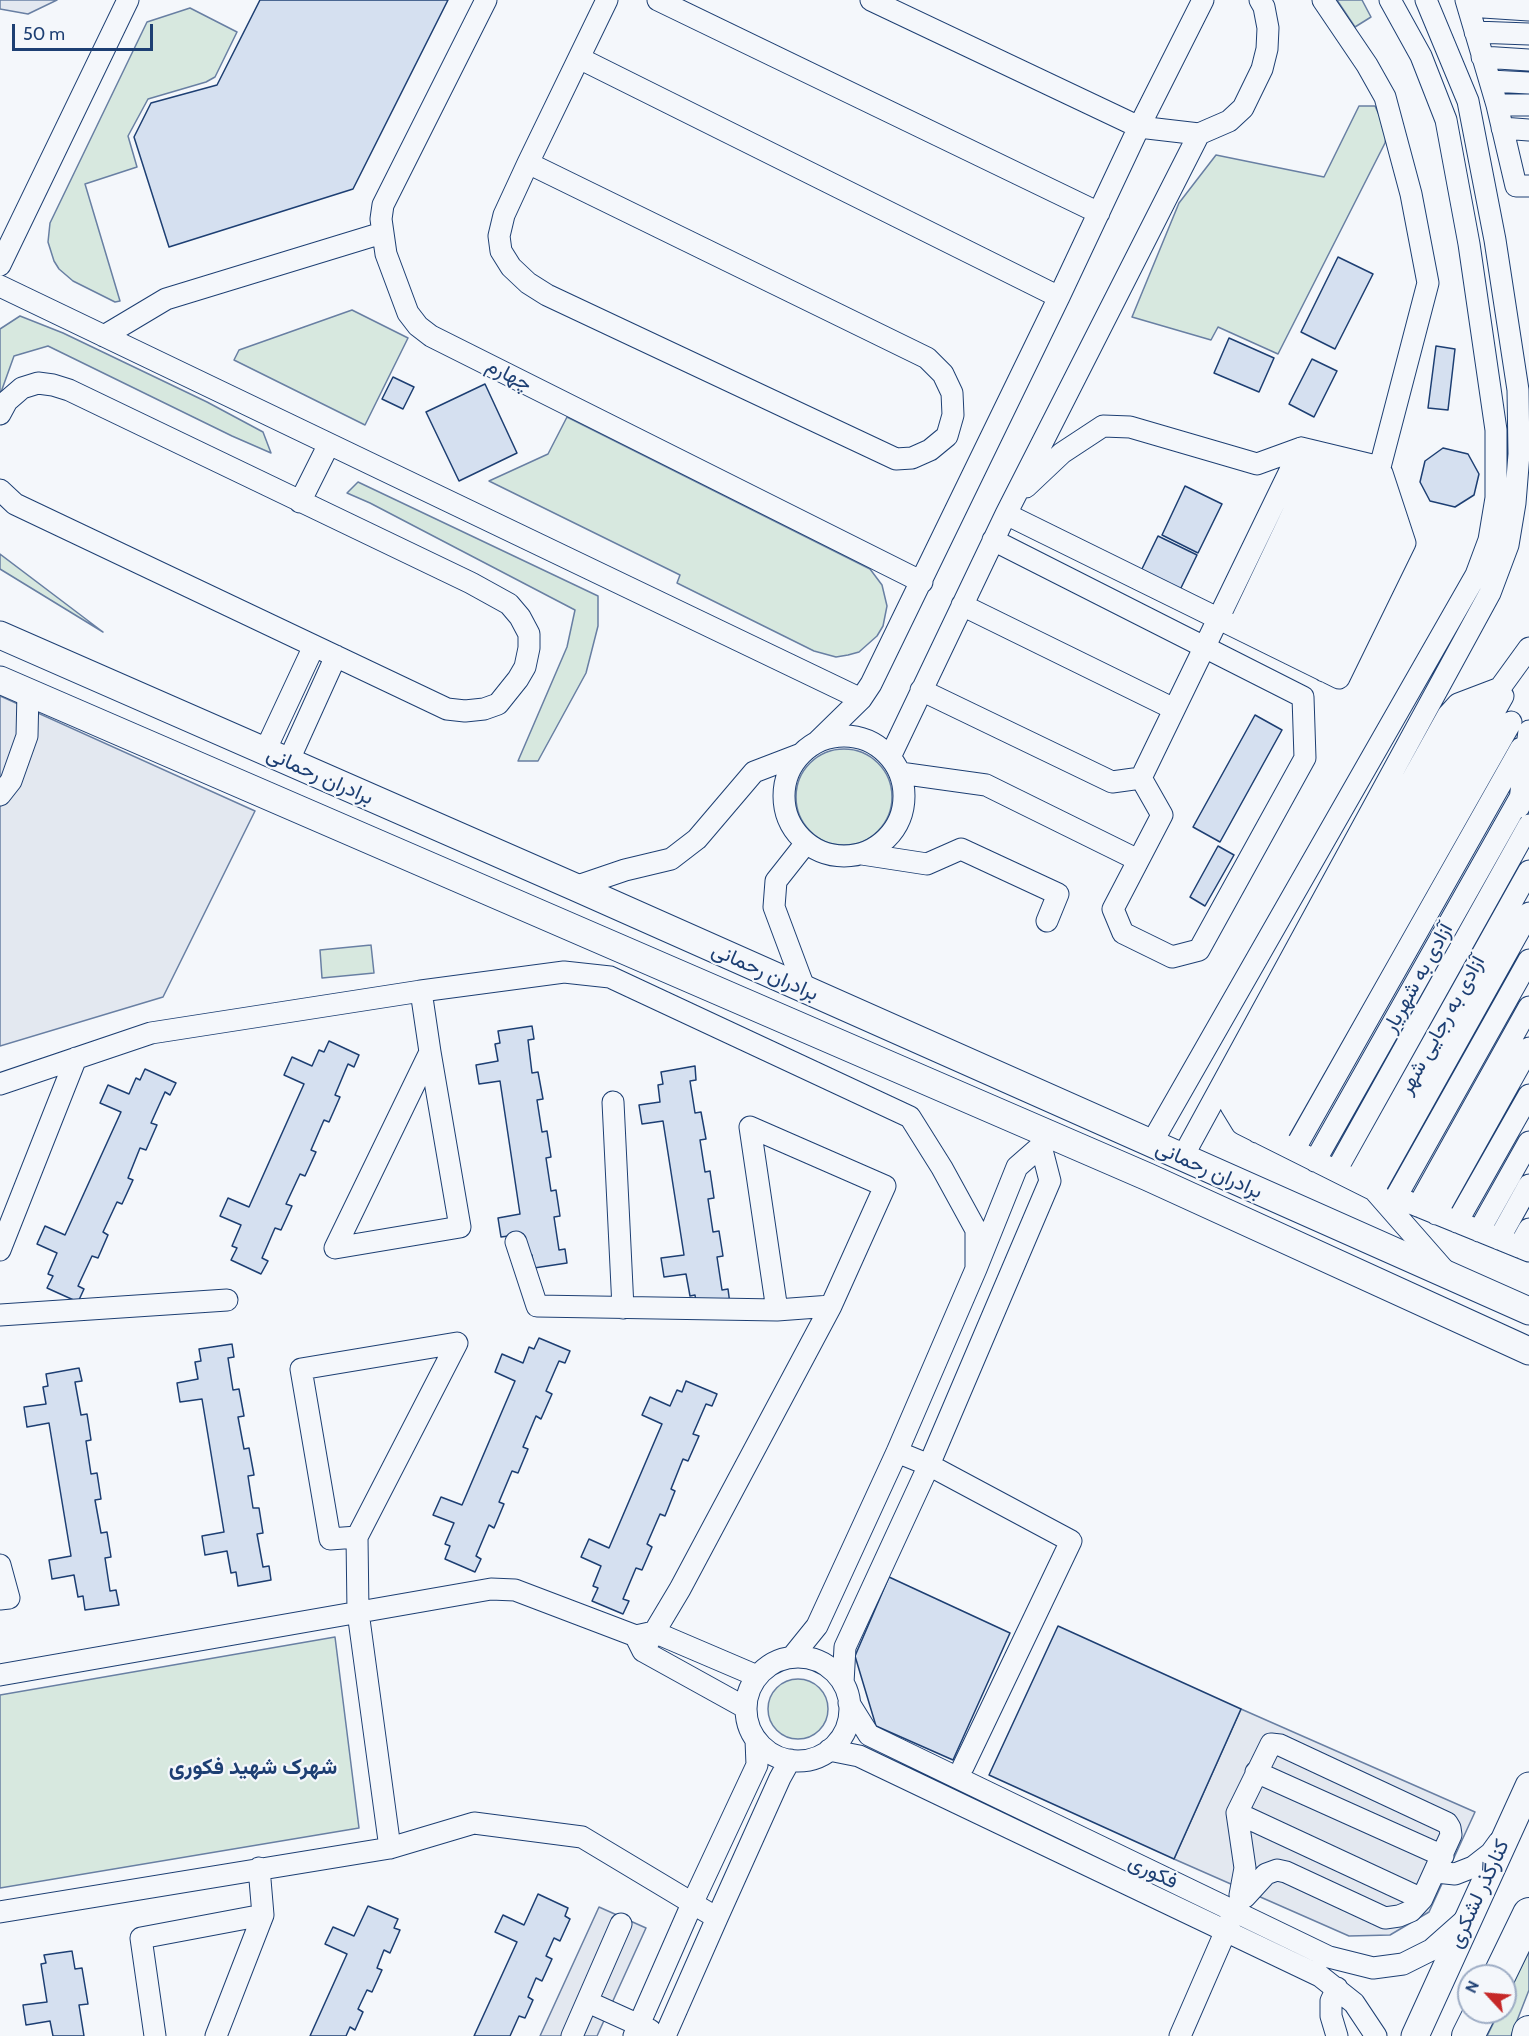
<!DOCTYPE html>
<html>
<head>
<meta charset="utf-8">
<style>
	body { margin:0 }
	#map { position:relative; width:1529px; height:2036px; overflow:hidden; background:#f4f7fb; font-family:Cabin,sans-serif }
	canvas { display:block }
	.north { position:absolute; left:1457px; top:1964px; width:60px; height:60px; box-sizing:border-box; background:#f4f7fb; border:2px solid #9eadc5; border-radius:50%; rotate:296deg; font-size:16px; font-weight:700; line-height:24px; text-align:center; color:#1d3f73 }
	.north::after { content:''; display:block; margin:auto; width:21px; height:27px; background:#c62828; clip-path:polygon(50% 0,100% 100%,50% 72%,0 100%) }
	.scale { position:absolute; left:12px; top:24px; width:141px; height:27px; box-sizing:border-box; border:3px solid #1d3f73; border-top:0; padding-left:8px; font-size:18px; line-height:21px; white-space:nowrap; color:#1d3f73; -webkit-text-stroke:4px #f4f7fb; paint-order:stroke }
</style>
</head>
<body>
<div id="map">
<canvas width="1529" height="2036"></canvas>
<div class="north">N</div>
<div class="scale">50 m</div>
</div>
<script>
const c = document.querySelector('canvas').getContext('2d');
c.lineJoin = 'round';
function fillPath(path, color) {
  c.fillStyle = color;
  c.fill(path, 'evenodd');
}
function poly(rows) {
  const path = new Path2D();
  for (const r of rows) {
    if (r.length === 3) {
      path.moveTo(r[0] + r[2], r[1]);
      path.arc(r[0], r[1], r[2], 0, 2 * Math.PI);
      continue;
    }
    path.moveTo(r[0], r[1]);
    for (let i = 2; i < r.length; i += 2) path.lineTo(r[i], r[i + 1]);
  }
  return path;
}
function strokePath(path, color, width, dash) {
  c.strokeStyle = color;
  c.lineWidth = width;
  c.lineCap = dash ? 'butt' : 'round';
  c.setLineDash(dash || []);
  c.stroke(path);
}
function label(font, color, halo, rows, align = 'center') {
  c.font = font + ' Cabin,Vazirmatn,sans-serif';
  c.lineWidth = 4.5;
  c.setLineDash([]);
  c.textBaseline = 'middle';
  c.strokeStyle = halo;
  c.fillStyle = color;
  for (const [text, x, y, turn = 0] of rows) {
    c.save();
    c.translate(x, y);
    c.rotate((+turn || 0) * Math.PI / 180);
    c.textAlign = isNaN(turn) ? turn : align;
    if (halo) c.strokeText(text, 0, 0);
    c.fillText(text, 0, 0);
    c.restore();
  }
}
const green = poly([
	[1337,0,1362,0,1371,17,1355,27,1337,0],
	[190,8,237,32,215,77,206,82,148,99,128,136,137,167,85,184,120,301,115,302,73,281,59,269,54,261,48,242,50,223,147,22,190,8],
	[1359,106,1375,106,1387,132,1385,143,1278,354,1218,327,1211,340,1132,317,1179,203,1216,155,1324,177,1359,106],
	[352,310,408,338,365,425,234,360,239,350,352,310],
	[20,316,63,333,207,402,263,432,271,453,232,436,48,346,14,356,0,395,0,329,20,316],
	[567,417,870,569,882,585,887,606,883,626,877,636,859,652,848,655,836,657,814,651,677,583,680,575,489,481,548,454,567,417],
	[358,482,598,596,598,626,586,673,538,761,518,761,567,647,575,610,370,503,347,493,358,482],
	[0,554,103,632,0,569,0,554],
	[844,797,48],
	[371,945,374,973,322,978,320,950,371,945],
	[335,1637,359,1828,0,1888,0,1695,335,1637],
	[798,1709,30],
	[1529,1951,1529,1990,1511,2036,1487,2036,1499,2012,1505,2012,1505,1999,1529,1951]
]);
fillPath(green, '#d7e8df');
strokePath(green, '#687fa3', 1.5);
const parking = poly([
	[0,0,57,0,28,14,0,9,0,0],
	[0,696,255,811,163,997,0,1046,0,696],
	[1241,1709,1475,1812,1429,1912,1390,1935,1349,1936,1174,1859,1241,1709],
	[599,1907,646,1928,597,2036,540,2036,599,1907]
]);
fillPath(parking, '#e3e8f0');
strokePath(parking, '#687fa3', 1.5);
const building = poly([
	[260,0,448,0,353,189,169,247,134,137,151,103,217,85,260,0],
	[1338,257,1373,274,1335,349,1301,332,1338,257],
	[1229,338,1274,358,1259,392,1214,373,1229,338],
	[1436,346,1455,349,1448,410,1428,408,1436,346],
	[1312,359,1337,371,1314,417,1289,404,1312,359],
	[393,377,414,387,403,409,382,399,393,377],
	[485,384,517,453,459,481,426,412,485,384],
	[1443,448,1468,454,1479,474,1474,495,1455,507,1430,501,1420,482,1425,461,1443,448],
	[1185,486,1222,504,1198,553,1162,535,1185,486],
	[1158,536,1197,555,1178,594,1139,575,1158,536],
	[1255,715,1282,730,1220,842,1193,827,1255,715],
	[1218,846,1234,855,1205,906,1190,897,1218,846],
	[532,1026,534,1039,528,1040,532,1073,538,1072,543,1099,537,1100,542,1132,547,1131,551,1157,546,1158,551,1191,556,1190,560,1216,554,1217,559,1250,565,1249,567,1263,534,1268,532,1255,527,1255,523,1234,501,1237,498,1218,520,1214,500,1081,479,1084,476,1065,498,1061,495,1044,500,1043,498,1031,532,1026],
	[329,1041,359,1055,354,1067,348,1064,335,1095,340,1097,329,1122,324,1120,311,1150,316,1152,305,1176,300,1174,286,1204,292,1206,281,1230,275,1228,262,1258,268,1261,261,1274,231,1260,237,1248,232,1246,241,1225,220,1216,228,1198,249,1207,304,1084,284,1075,292,1057,312,1066,319,1050,324,1052,329,1041],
	[695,1066,696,1080,690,1081,695,1113,701,1112,706,1139,700,1140,705,1172,710,1171,714,1198,708,1199,713,1232,719,1231,723,1256,717,1257,722,1290,728,1289,730,1304,697,1309,695,1295,690,1296,686,1274,664,1277,661,1258,684,1255,663,1121,642,1124,639,1105,660,1102,658,1085,663,1084,661,1072,695,1066],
	[145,1069,176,1083,170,1095,165,1092,151,1123,157,1125,146,1150,140,1148,128,1178,133,1180,122,1204,117,1202,103,1232,108,1235,98,1258,92,1256,78,1286,84,1289,78,1302,47,1288,53,1276,48,1274,57,1253,37,1244,45,1226,65,1235,121,1112,100,1103,108,1085,129,1094,136,1078,140,1080,145,1069],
	[539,1338,570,1351,565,1363,559,1361,546,1391,552,1394,541,1419,536,1416,523,1447,528,1449,518,1473,512,1471,499,1502,504,1504,494,1528,489,1525,476,1556,481,1559,475,1572,445,1559,450,1546,445,1544,454,1523,433,1515,441,1497,462,1505,515,1381,495,1372,502,1354,523,1363,529,1347,534,1349,539,1338],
	[232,1344,234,1357,228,1358,233,1390,239,1389,244,1416,238,1417,244,1449,249,1448,254,1475,248,1476,253,1508,259,1508,263,1533,257,1534,263,1567,269,1566,271,1580,238,1586,236,1572,231,1573,227,1551,205,1555,202,1536,224,1532,202,1399,180,1402,177,1383,198,1379,195,1362,201,1361,199,1349,232,1344],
	[79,1368,82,1381,75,1382,81,1415,87,1414,91,1440,86,1441,91,1474,97,1473,101,1499,95,1500,101,1533,107,1532,111,1557,105,1558,110,1591,116,1590,119,1605,85,1610,83,1596,78,1597,74,1575,52,1579,49,1560,71,1556,49,1423,27,1427,24,1407,46,1404,43,1387,48,1386,46,1374,79,1368],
	[686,1381,717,1394,712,1406,706,1404,693,1434,699,1436,688,1461,683,1459,671,1489,675,1491,665,1516,660,1514,647,1544,652,1547,642,1570,636,1568,623,1599,629,1601,623,1614,592,1601,598,1588,593,1586,601,1566,581,1557,589,1539,609,1548,662,1424,642,1415,650,1397,670,1406,677,1390,682,1392,686,1381],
	[889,1577,1010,1633,953,1760,876,1726,855,1656,889,1577],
	[1058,1626,1241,1709,1174,1859,989,1775,1058,1626],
	[538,1894,568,1908,565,1916,570,1919,560,1941,554,1938,546,1956,552,1959,542,1981,536,1978,528,1997,533,2000,525,2018,519,2016,510,2036,474,2036,517,1942,495,1932,503,1915,524,1925,538,1894],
	[368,1906,398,1919,394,1928,400,1930,390,1953,384,1950,377,1968,382,1970,372,1992,367,1990,358,2009,363,2012,355,2030,350,2027,346,2036,310,2036,347,1954,325,1944,333,1927,354,1936,368,1906],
	[72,1951,75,1969,82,1968,88,2004,79,2005,84,2036,53,2036,50,2021,26,2025,23,2005,47,2002,41,1964,46,1963,44,1955,72,1951]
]);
fillPath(building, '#d5e0f0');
strokePath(building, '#1d3f73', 1.5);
const minor = poly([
	[486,0,383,205,381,219,386,254,408,313,418,326,431,336,922,582],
	[658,0,1099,213],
	[871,0,1139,127,1199,134,1229,121,1243,108,1262,69,1267,49,1268,28,1264,7,1260,0],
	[1466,0,1497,105,1516,186,1529,186],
	[1468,6,1529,10],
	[1475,32,1529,34],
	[1482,57,1529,60],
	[579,58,1059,297],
	[1490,81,1529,83],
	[1497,105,1529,105],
	[1502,128,1529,130],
	[528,163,927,358,943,374,952,393,953,415,947,436,930,450,912,458,896,459,547,295,528,283,511,267,501,251,499,236,504,215,528,163,607,0],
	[0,265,128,0],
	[0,286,861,699],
	[104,336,166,299,382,233],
	[0,414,7,401,22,388,38,383,53,385,69,390,471,583,509,604,520,617,529,634,529,648,525,667,518,679,498,704,484,709,465,711,447,709,15,504,0,490],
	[1026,487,1062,453,1103,426,1130,427,1257,464,1301,448,1380,467],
	[300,502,329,444],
	[1006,514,1339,678,1405,543,1382,473],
	[993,540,1303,697,1305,758,1199,950,1172,957,1123,933,1113,909,1162,815,1141,778],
	[962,605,1174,709],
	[1238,628,1319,458,1338,461],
	[1256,637,1335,472,1359,469],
	[1273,645,1353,479,1371,470],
	[1290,654,1372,483],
	[1307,662,1372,528,1380,467,1428,283,1411,194,1385,97,1367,65,1323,0],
	[1324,671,1390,534,1386,512],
	[921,690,1112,782,1141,778],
	[844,796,60],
	[817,742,861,699,871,684,1059,297,1139,127,1203,0],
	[265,751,314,646],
	[890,757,1006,514,1199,134],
	[288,762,336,656],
	[900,773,986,785,1138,860],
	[1141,778,1301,448],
	[0,795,11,781,27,736,28,692],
	[1519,807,1529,731],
	[862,854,927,864,961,849,1058,894,1047,921],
	[575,887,625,870,671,859,697,839,754,772,801,754],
	[1529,960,1396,1197,1529,1251],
	[805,990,774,907,776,881,806,843],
	[421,991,430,1052],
	[430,1052,460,1227,335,1248,430,1052],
	[0,1084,151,1033,421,991,564,972,610,977,910,1117,942,1168,976,1230,976,1269],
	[613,1102,623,1308],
	[1242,1124,1480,696],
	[1257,1132,1503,696],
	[1274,1140,1511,722],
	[1151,1144,1476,575,1489,540,1496,498,1496,430,1469,244,1446,120,1421,56,1390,0],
	[1294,1150,1521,748],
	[1182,1158,1490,593,1508,545,1515,503,1519,454,1518,390,1495,240,1468,101,1426,0],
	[1315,1161,1521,796],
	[1336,1171,1529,825],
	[1356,1180,1529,871],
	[1374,1190,1529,913],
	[1418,1206,1529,1007],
	[1436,1214,1529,1048],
	[1457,1222,1529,1095],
	[1479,1231,1529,1142],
	[1499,1239,1529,1185],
	[516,1242,537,1306,777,1310,831,1306],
	[1519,1247,1529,1229],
	[0,1250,76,1058],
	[1445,1271,1374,1190,1242,1124,1231,1106,1448,715,1458,704,1500,688,1529,648],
	[0,1315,227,1300],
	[897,1452,929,1465,1071,1541,963,1767],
	[357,1537,330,1539,301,1369,457,1343,357,1537,358,1612,390,1848],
	[0,1565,9,1598,0,1599],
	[637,1639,643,1651,746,1708],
	[643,1651,680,1589,831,1306,885,1186,750,1127,777,1310],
	[792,1657,817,1626,897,1452,976,1269,1017,1167,1041,1146,1047,1133],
	[798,1709,52],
	[0,1675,491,1589,515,1590,636,1636,654,1632,757,1676],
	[843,1683,845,1647,929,1465,1050,1181,1041,1146],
	[849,1703,869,1735,1329,1957,1373,1968,1403,1964,1431,1950,1466,1919],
	[829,1750,859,1756,1320,1976,1354,2003,1376,2036],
	[1256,1772,1443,1856],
	[1237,1813,1422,1899],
	[1436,1872,1455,1874,1473,1867,1491,1853,1499,1842],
	[0,1912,390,1848,474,1823,582,1837,717,1918],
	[1337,1988,1331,2001,1331,2016,1337,2036],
	[588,2002,650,2030],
	[155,2036,141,1938,263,1915],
	[216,2036,263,1915,259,1868],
	[572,2036,621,1924],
	[634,2036,692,1904,757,1765,756,1740],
	[665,2036,717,1918,780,1778,790,1760],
	[1180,2036,1234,1912,1242,1898,1245,1897,1266,1874,1277,1870,1286,1872,1385,1918,1399,1916,1411,1911,1422,1899,1451,1835,1450,1828,1447,1823,1280,1745,1271,1744,1237,1813,1245,1868,1240,1895,1242,1898]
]);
const major = poly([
	[0,635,575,887,1529,1311],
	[0,680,1148,1177,1529,1351],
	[1415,2036,1529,1786]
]);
const highway = poly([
	[1499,1976,1529,1914],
	[1468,2036,1480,2012],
	[1528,2036,1529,2032]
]);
strokePath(minor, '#1d3f73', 23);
strokePath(major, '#1d3f73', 29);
strokePath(highway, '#1d3f73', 34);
strokePath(minor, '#f4f7fb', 21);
strokePath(major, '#f4f7fb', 27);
strokePath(highway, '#f4f7fb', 32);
label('21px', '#1d3f73', '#f4f7fb', [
	["چهارم",509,375,27],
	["برادران رحمانی",320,776,24],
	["برادران رحمانی",765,972,24],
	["آزادی به شهریار",1418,978,-61],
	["آزادی به رجایی شهر",1442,1025,-61],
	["برادران رحمانی",1209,1170,24],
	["فکوری",1153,1872,26],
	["کنارگذر لشکری",1479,1894,-65]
]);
label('bold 22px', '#1d3f73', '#f4f7fb', [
	["شهرک شهید فکوری",253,1768]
]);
</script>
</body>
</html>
